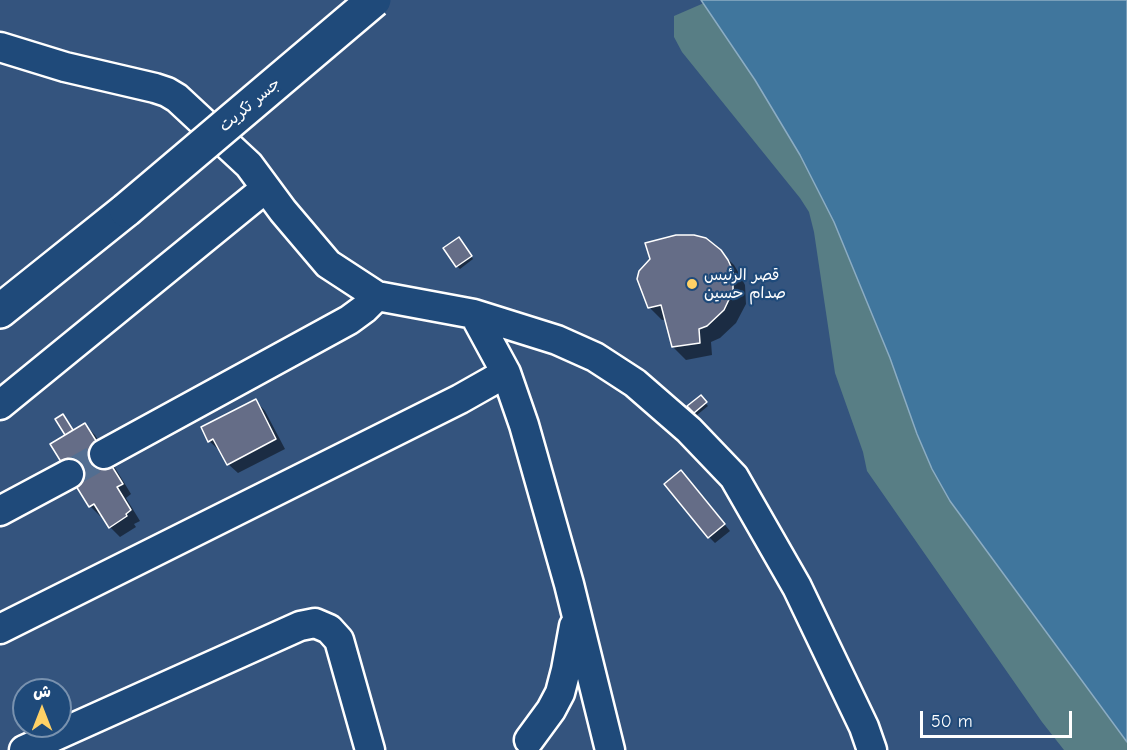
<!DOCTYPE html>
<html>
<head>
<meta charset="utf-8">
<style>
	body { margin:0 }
	#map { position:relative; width:1127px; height:750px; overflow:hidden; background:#34547e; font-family:"Comic Neue","Playpen Sans Arabic",sans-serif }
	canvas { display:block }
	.north { position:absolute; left:12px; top:678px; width:60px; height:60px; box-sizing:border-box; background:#1f4a7a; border:2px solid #7992af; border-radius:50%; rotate:0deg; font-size:16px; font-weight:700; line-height:24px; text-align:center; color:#fff }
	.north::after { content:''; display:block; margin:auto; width:21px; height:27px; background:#ffd166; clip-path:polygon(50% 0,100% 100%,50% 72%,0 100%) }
	.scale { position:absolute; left:920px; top:711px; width:152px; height:27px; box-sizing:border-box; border:3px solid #fff; border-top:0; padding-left:8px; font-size:18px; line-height:21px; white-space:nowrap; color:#fff; -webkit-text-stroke:4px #1f4a7a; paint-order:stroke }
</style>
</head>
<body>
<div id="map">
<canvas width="1127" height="750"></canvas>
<div class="north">ش</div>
<div class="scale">50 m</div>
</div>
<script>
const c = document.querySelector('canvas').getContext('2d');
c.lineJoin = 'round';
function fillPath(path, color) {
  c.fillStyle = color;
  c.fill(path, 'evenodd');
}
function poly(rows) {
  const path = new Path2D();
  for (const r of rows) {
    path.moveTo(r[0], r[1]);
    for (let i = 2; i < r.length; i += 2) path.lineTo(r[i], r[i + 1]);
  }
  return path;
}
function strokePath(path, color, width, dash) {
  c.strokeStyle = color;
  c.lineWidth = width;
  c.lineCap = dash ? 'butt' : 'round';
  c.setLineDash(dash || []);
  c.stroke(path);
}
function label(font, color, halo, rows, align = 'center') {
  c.font = font + ' "Comic Neue","Playpen Sans Arabic",sans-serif';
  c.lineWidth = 4.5;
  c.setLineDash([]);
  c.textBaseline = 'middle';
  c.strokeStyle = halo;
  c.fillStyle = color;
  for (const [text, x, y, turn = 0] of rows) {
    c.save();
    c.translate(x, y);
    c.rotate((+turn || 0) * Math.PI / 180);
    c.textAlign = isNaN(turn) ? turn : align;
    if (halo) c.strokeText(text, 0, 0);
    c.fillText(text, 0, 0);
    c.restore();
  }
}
fillPath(poly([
	[704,3,755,80,800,155,834,222,890,358,917,434,932,469,950,501,1127,742,1127,750,1064,750,1042,722,867,471,863,452,835,373,814,232,809,212,800,198,682,52,674,37,674,16]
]), '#587e85');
const water = poly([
	[701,0,1127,0,1127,742,950,501,932,469,917,434,890,358,834,222,800,155,755,80,701,0]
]);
fillPath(water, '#40769d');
strokePath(water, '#8cadc4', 1.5);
fillPath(poly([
	[462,242,473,259,460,269,457,266],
	[720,251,734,265,740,275,745,285,746,304,736,323,720,338,711,342,712,355,686,360,673,347,667,319,662,320,649,307],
	[700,397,708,406,697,415,690,406],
	[256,401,265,411,285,449,238,473,228,464,221,450,219,450,209,441],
	[66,419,74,432,85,425,95,435,131,494,126,498,140,521,134,524,136,527,120,537,110,527,102,514,100,516,90,506,66,434],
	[688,479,730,531,715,543,709,537]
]), '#0007');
const building = poly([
	[676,235,694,235,706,238,721,250,728,260,733,271,733,291,724,310,707,326,699,329,700,343,672,347,661,305,648,308,637,279,639,271,650,259,645,243,676,235],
	[459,237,472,256,456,267,443,248,459,237],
	[701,395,707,402,694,413,687,406,701,395],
	[256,399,276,439,227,465,213,439,208,442,201,427,256,399],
	[63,414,73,430,65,435,55,419,63,414],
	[85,423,123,484,117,487,131,510,126,514,127,516,109,528,94,504,89,507,50,444,85,423],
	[681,470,725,524,708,538,664,484,681,470]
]);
fillPath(building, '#656d87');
strokePath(building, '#fff', 1.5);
strokePath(poly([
	[69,474,104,454]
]), '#526e91', 28, [28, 14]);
const minor = poly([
	[0,47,65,67,155,88,167,92,177,98,249,165,283,211,328,264,377,296,474,314,506,373,460,399,0,629],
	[474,314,557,340,595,357,635,383,689,430,734,477,797,587,864,727,872,750],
	[506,373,524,425,569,584,610,750],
	[0,405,266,188],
	[104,454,349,320,364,309,377,296],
	[0,511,69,474],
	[529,740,551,710,560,693,566,670,574,626],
	[24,750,300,626,315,623,329,629,339,640,370,750]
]);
const major = poly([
	[0,311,126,210]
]);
strokePath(minor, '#fff', 33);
strokePath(major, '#fff', 38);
strokePath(minor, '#1f4a7a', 28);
strokePath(major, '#1f4a7a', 33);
const majorBridge = poly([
	[126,210,374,0]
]);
strokePath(majorBridge, '#fff', 38, []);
strokePath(majorBridge, '#1f4a7a', 33);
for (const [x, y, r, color] of [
	[692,284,6,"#ffd166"]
]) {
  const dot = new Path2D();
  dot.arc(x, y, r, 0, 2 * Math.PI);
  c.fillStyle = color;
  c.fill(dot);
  strokePath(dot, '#1f4a7a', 2);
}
label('16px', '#fff', '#1f4a7a', [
	["جسر تكريت",250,105,-40]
]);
label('16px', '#fff', '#1f4a7a', [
	["قصر الرئيس",704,275],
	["صدام حسين",704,293]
], 'left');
</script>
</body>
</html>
